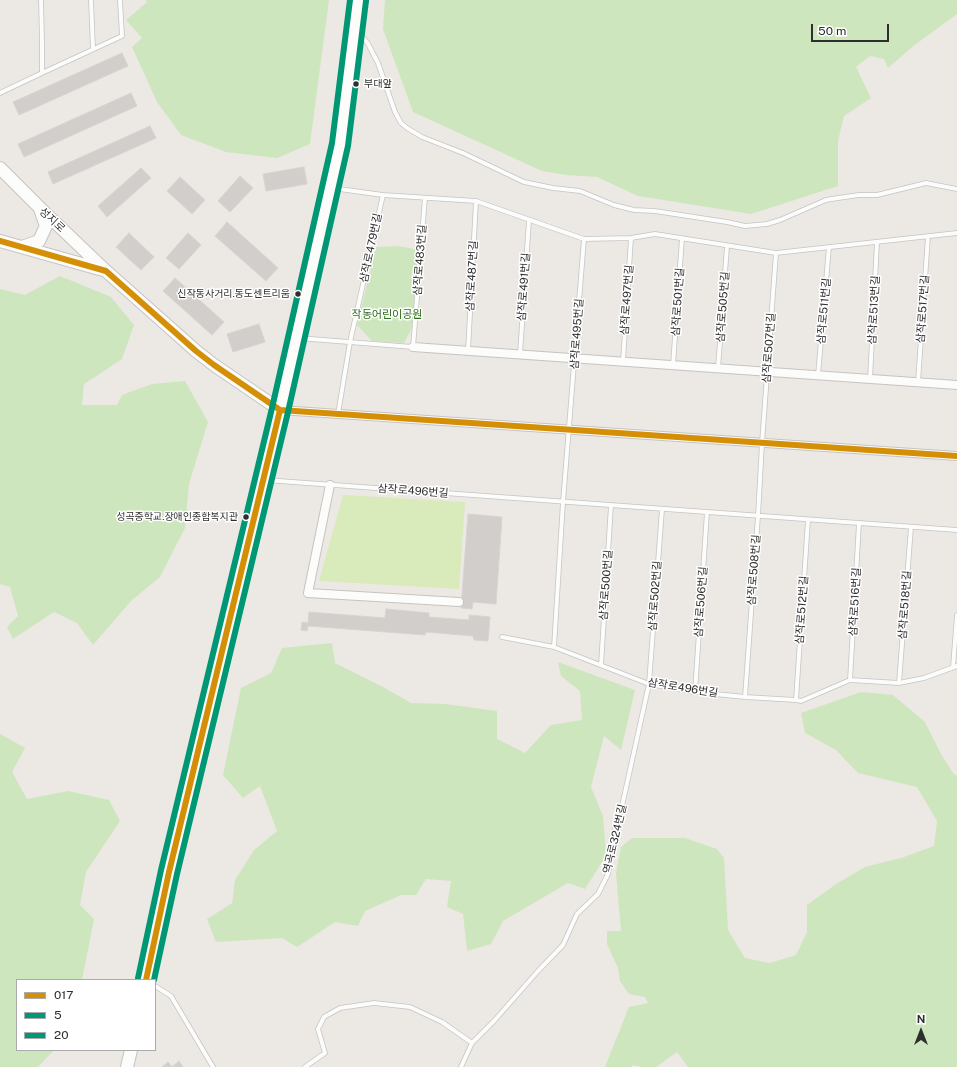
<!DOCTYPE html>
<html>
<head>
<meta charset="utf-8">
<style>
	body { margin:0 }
	#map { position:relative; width:957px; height:1067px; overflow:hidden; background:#ece8e4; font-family:"Public Sans",sans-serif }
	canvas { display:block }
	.legend { position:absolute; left:16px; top:979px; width:140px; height:72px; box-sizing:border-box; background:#fff; border:1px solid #ababab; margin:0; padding:5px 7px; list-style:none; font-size:12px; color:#2e2e2e }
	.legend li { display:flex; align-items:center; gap:8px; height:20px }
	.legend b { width:20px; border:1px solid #ababab }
	.north { position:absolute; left:901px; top:1011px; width:40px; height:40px; -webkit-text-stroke:3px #fff; paint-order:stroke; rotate:0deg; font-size:11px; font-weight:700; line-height:16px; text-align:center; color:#2e2e2e }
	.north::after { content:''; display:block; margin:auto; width:14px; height:18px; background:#2e2e2e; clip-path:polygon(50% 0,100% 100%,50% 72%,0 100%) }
	.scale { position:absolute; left:811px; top:24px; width:78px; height:18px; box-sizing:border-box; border:2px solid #2e2e2e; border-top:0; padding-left:5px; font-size:12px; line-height:14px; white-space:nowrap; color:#2e2e2e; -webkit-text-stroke:3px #fff; paint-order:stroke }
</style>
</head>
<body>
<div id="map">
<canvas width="957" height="1067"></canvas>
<ul class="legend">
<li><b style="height:5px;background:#d58f07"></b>017</li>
<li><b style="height:5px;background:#009775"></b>5</li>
<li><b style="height:5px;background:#009775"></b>20</li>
</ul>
<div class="north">N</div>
<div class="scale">50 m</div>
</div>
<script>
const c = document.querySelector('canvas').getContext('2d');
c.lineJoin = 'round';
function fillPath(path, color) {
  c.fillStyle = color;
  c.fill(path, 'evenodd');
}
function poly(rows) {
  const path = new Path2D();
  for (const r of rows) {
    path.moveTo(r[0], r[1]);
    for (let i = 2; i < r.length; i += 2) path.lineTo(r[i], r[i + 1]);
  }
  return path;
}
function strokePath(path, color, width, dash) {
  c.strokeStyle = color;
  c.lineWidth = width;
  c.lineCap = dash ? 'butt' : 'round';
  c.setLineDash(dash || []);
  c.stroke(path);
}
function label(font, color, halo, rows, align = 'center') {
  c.font = font + ' "Public Sans","Noto Sans KR",sans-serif';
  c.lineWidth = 3;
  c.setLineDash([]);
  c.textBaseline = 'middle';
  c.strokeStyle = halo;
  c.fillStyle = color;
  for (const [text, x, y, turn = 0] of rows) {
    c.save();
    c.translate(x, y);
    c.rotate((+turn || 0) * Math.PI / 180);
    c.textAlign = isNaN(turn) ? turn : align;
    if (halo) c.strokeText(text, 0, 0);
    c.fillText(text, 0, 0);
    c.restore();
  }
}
fillPath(poly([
	[146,0,329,0,310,144,277,158,226,152,181,135,157,102,132,47,142,38,126,20,147,2],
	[385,0,957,0,957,14,912,47,888,68,884,59,870,56,856,67,871,98,844,116,838,141,838,186,751,214,638,196,597,177,566,175,542,171,413,112,383,29],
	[398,246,419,250,413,326,404,343,372,341,357,325,376,247],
	[60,276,111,297,134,325,122,359,84,384,82,405,117,405,122,395,152,384,185,381,208,422,189,484,185,528,160,577,131,601,93,645,77,623,54,612,13,639,7,627,18,616,10,587,0,584,0,289,25,295],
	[332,643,335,663,383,687,411,703,445,704,497,711,497,739,525,753,551,725,582,720,580,691,561,676,558,662,635,690,621,750,604,736,591,787,603,816,606,856,585,889,568,883,503,921,491,944,467,951,463,914,447,907,451,881,426,879,416,895,401,895,365,911,358,926,335,922,297,947,282,938,216,942,207,919,232,903,235,880,254,850,277,831,260,786,243,798,223,775,241,688,271,673,282,648],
	[861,692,893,695,925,722,941,754,953,773,957,776,957,1067,688,1067,677,1052,656,1067,642,1067,633,1065,631,1067,605,1067,629,1007,648,1003,645,997,629,994,620,981,618,968,607,944,607,931,621,931,616,873,621,847,632,838,685,838,717,849,724,858,728,930,745,958,770,963,796,955,807,932,807,905,836,884,865,867,901,858,934,846,937,821,917,787,858,773,836,750,805,733,801,713],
	[0,734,25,748,12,772,27,799,68,791,109,800,120,821,86,872,80,905,94,919,82,980,17,980,17,1050,54,1050,38,1067,0,1067]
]), '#cee6be');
fillPath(poly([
	[343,495,465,502,459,589,319,581]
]), '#d9eabb');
const building = poly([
	[122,53,128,66,19,115,13,102,122,53],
	[131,93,137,106,24,157,18,144,131,93],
	[150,126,156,138,53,184,48,172,150,126],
	[304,167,307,184,266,191,263,174,304,167],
	[141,168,151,178,107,217,98,206,141,168],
	[240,176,253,188,230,212,218,201,240,176],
	[180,177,205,200,192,214,167,191,180,177],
	[227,222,278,268,266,281,215,236,227,222],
	[129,233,154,257,141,270,116,247,129,233],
	[188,233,201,245,179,269,166,258,188,233],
	[175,278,224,322,212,335,163,291,175,278],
	[259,324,265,342,233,352,227,334,259,324],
	[468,514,502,517,496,604,473,602,472,609,461,608,468,514],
	[386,609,429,613,429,617,469,620,469,615,490,617,488,641,474,640,473,636,426,632,425,635,308,626,307,631,301,630,302,622,308,623,309,612,385,618,386,609],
	[179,1061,183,1067,162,1067,168,1062,172,1067,179,1061]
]);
fillPath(building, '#d1cecb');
strokePath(building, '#d7d4d0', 1);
const lane = poly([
	[41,0,42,41,42,73],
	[91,0,93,49],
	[357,31,367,42,378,63,395,112,401,123,407,128,422,137,463,153,524,182,553,188,580,191,614,205,634,210,655,211,727,222,745,226,767,224,780,220,826,200,838,198,859,195,877,195,926,183,957,189],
	[0,93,42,73,122,36,120,0],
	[332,188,383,195,476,201,584,239,631,238,655,234,776,253,957,233],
	[298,338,413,347,425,198],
	[468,351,476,201],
	[520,354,529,220],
	[623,361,631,238],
	[673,365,682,238],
	[718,368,727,246],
	[818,375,829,247],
	[870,379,877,242],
	[918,382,928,236],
	[338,414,350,342,383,195],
	[265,480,859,523,957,530],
	[502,637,554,647,649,684,695,692,745,697,796,700,801,701,850,680,899,683,924,678,957,666],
	[554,647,563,502,584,239],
	[601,665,611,505],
	[953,667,957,615],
	[850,680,859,523],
	[899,683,911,527],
	[695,692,707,512],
	[745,697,758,516,762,443,776,253],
	[796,700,808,520],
	[155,986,171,996,213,1067],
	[305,1067,325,1053,318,1029,324,1017,340,1008,374,1003,410,1007,442,1022,472,1043,494,1021,538,971,563,945,577,914,598,894,608,874,613,835,622,806,649,684,662,509],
	[461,1067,472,1043]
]);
const street = poly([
	[413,347,957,385],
	[280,410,957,456],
	[330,485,308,593,459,602]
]);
const secondary = poly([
	[0,168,40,208,106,271,196,351,214,365,280,410],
	[0,241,103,270],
	[22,247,39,241,46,226,40,209],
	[146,980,169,872,280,410,330,188,340,144,358,0],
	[127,1067,131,1050]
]);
strokePath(lane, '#c5c4c5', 5.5);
strokePath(street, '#c5c4c5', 10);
strokePath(secondary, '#c5c4c5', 14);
strokePath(lane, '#fcfcfb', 4);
strokePath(street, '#fcfcfb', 8);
strokePath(secondary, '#fcfcfb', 12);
strokePath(poly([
	[0,241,106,271,196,351,214,365,280,410,957,456],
	[146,980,169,872,280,410]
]), '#d58f07', 6);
strokePath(poly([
	[154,980,177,874,288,412,348,146,366,1]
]), '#009775', 6);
strokePath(poly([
	[138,978,161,870,272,408,332,143,350,0]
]), '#009775', 6);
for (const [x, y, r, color] of [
	[356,84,3.5,"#2e2e2e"],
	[298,294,3.5,"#2e2e2e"],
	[246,517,3.5,"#2e2e2e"]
]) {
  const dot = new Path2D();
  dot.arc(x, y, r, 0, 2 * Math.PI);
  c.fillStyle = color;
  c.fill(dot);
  strokePath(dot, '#fff', 1.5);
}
label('10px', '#2e2e2e', '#fff', [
	["부대앞",364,84,"left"],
	["신작동사거리.동도센트리움",290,294],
	["성곡중학교.장애인종합복지관",238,517]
], 'right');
label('11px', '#2e2e2e', '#fff', [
	["성지로",52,220,43],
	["삼작로479번길",371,248,-78],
	["삼작로483번길",420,260,-86],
	["삼작로487번길",472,276,-87],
	["삼작로491번길",524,287,-86],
	["삼작로497번길",627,300,-86],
	["삼작로501번길",678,302,-86],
	["삼작로505번길",723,307,-86],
	["삼작로517번길",923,309,-86],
	["삼작로513번길",874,310,-87],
	["삼작로511번길",824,311,-85],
	["삼작로495번길",577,334,-86],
	["삼작로507번길",769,348,-86],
	["삼작로496번길",413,491,4],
	["삼작로508번길",754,570,-86],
	["삼작로500번길",606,585,-86],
	["삼작로502번길",655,596,-86],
	["삼작로506번길",701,602,-86],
	["삼작로516번길",855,602,-87],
	["삼작로518번길",905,605,-86],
	["삼작로512번길",802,610,-86],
	["삼작로496번길",683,688,9],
	["역곡로324번길",615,839,-77]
]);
label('11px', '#2c6e1b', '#fff', [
	["작동어린이공원",387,315]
]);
</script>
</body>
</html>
